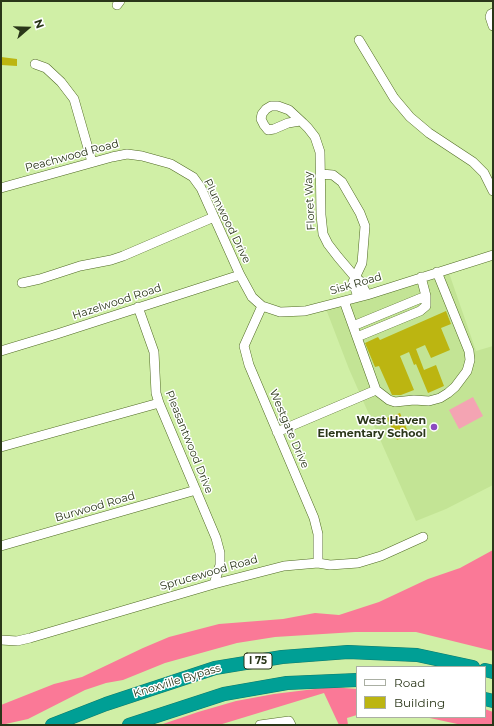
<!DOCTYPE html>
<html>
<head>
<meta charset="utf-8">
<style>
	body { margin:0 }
	#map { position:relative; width:494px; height:726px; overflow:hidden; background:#d0efa6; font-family:Montserrat,sans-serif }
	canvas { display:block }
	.frame { position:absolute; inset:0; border:2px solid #2a3619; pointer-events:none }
	.legend { position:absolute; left:356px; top:666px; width:130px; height:52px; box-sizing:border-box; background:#fff; border:1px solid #aaafa3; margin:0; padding:5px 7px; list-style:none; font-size:12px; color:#2a3619 }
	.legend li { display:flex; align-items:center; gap:8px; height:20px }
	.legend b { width:20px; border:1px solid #aaafa3 }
	.north { position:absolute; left:8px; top:8px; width:40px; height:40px; -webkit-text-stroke:3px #fff; paint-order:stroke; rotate:70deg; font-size:11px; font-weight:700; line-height:16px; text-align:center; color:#2a3619 }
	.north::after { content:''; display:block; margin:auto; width:14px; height:18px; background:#2a3619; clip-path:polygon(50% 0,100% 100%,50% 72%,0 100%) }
</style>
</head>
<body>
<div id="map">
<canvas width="494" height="726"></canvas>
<div class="frame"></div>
<ul class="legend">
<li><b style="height:5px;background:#fff"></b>Road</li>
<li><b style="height:11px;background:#bcb511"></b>Building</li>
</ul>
<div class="north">N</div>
</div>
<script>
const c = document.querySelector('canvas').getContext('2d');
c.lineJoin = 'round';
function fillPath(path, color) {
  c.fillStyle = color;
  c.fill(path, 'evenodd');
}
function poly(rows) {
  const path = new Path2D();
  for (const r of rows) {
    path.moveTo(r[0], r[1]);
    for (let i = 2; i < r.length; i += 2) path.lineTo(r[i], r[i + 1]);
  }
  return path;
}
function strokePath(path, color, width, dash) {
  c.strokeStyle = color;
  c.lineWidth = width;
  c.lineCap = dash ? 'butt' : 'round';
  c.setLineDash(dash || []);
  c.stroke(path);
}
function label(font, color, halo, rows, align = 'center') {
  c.font = font + ' Montserrat,sans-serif';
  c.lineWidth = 3;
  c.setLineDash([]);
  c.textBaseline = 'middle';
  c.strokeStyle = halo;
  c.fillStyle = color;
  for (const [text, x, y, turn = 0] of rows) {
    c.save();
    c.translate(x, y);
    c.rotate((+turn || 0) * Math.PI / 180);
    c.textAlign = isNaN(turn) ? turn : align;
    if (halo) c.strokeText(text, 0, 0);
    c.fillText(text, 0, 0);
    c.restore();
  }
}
fillPath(poly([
	[449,273,476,351,493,346,493,485,446,509,416,521,349,369,326,309]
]), '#c3e495');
fillPath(poly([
	[473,397,483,416,459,429,449,410]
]), '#f4a4b3');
fillPath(poly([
	[493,550,493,651,416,632,355,632,275,637,237,643,165,663,123,680,106,683,85,690,28,719,1,725,1,705,54,684,82,677,143,648,169,637,219,624,283,619,315,613,339,615,379,602,428,579,460,568],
	[331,687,357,689,357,715,347,718,348,725,339,725,324,693,219,725,160,725,198,712,236,701,274,694],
	[485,709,493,712,493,725,462,725,425,717,485,717]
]), '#fa7997');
fillPath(poly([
	[1,57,17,59,17,66,1,65],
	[446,311,451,324,441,328,450,350,431,358,425,345,416,349,424,370,436,365,444,386,428,393,416,364,414,365,409,352,400,356,414,390,401,395,392,395,379,366,375,367,365,343,378,337,380,340],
	[400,413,409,434,397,440,387,418]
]), '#bcb511');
const minor = poly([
	[117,5,120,1],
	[493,13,491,14,490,17,493,26],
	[359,40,394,98,410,117,429,133,473,162,484,173,493,191],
	[35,64,46,68,61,82,74,99,92,162],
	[300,121,288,123,274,129,268,130,264,125,261,119,262,114,266,109,271,106,278,106,289,110,303,123,308,128,315,137,320,152,321,215,323,234,328,244,338,257,355,277,360,281,367,295],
	[321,174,333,175,342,182,360,213,365,226,362,263,353,282,358,297],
	[1,188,112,157,127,154,142,156,171,164,193,177,201,188,240,275,252,297,262,306,280,312,305,311,367,295,493,255],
	[421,277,426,296],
	[22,283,40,279,80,266,111,260,123,256,214,217],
	[262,306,244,346,249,365,314,518,318,534,318,563],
	[138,307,154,352,156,393,159,403,216,538,220,553,220,565,214,584],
	[353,326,426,296,426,306,420,311,357,337],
	[1,351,57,334,240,275],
	[376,390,389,400,395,402,414,400,429,401,440,398,448,393,455,387,467,371,470,360,469,351,437,272],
	[277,432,376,390,344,301],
	[1,447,159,403],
	[1,546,196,490],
	[1,640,17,641,30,638,214,584,284,566,318,563,330,565,358,563,381,556,423,537],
	[260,725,289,721,291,725]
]);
const highway = poly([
	[485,670,493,672],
	[485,699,493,701],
	[52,725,106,704,215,668,282,657,348,652,417,655,473,667],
	[129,725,224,694,287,683,357,680]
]);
strokePath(minor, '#506a24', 10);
strokePath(highway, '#0f7a6a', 14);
strokePath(minor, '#fff', 9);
strokePath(highway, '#009f95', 13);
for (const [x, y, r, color] of [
	[434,427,4,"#8c4bc0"]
]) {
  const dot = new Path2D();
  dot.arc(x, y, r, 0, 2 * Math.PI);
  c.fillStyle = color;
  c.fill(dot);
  strokePath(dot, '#fff', 1.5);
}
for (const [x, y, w] of [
	[258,661,28]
]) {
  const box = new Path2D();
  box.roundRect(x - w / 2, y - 8, w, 16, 3);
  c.fillStyle = '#fff';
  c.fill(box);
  strokePath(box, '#2a3619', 1);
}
label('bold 10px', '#2a3619', null, [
	["I 75",258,661]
]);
label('11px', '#2a3619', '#fff', [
	["Peachwood Road",72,156,-15],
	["Floret Way",310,201,-93],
	["Plumwood Drive",227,221,64],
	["Sisk Road",356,284,-16],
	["Hazelwood Road",117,302,-18],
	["Westgate Drive",289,429,67],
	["Pleasantwood Drive",189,442,68],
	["Burwood Road",95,507,-16],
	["Sprucewood Road",209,573,-16],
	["Knoxville Bypass",177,681,-17]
]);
label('bold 11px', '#2a3619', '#fff', [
	["West Haven",426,421],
	["Elementary School",426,434]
], 'right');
</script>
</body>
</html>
